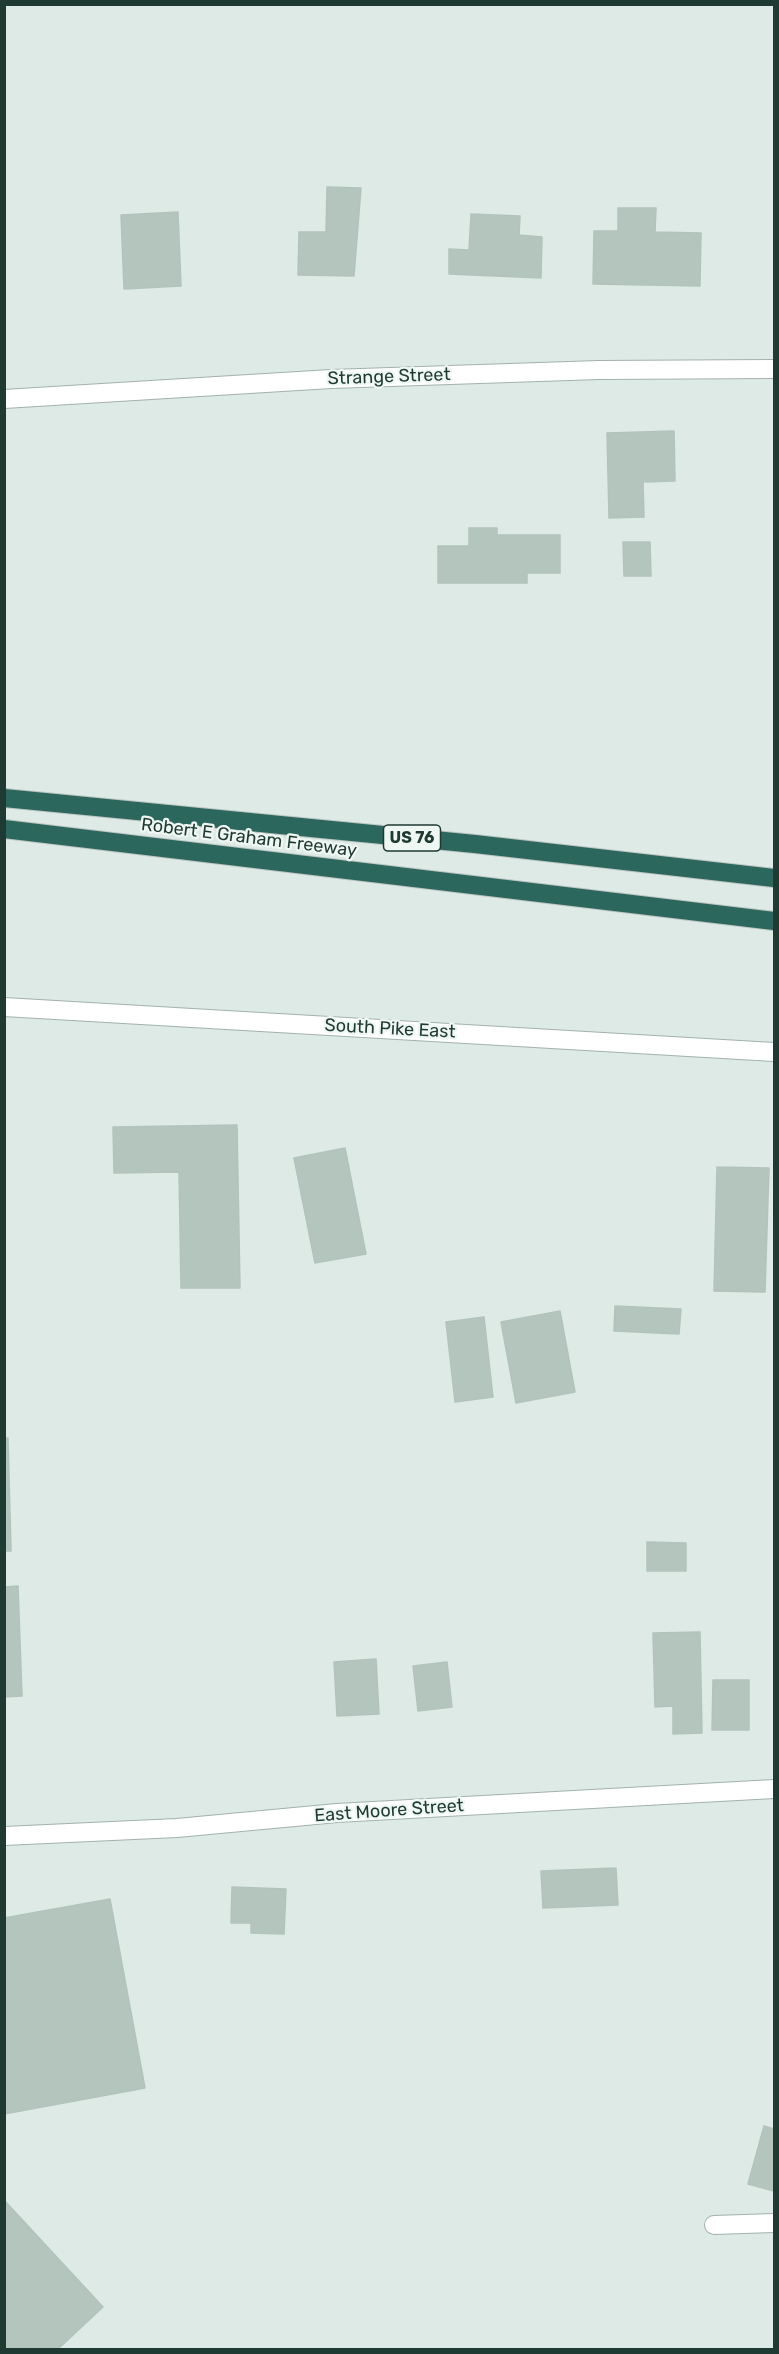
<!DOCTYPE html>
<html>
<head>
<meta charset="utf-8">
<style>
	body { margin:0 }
	#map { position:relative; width:779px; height:2354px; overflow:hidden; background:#deeae5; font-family:Rubik,sans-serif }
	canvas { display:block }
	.frame { position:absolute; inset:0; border:6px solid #1f3a33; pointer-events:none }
</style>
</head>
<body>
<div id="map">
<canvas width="779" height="2354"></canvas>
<div class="frame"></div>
</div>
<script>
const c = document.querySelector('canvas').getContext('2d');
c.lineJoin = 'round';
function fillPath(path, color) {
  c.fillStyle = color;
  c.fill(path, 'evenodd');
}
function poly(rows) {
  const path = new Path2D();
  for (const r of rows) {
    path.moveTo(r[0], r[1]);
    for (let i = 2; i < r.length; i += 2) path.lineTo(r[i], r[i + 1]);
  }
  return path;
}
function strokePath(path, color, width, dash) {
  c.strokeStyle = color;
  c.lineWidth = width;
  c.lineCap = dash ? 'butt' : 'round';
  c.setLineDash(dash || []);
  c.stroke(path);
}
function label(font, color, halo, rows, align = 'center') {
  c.font = font + ' Rubik,sans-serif';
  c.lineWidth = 4.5;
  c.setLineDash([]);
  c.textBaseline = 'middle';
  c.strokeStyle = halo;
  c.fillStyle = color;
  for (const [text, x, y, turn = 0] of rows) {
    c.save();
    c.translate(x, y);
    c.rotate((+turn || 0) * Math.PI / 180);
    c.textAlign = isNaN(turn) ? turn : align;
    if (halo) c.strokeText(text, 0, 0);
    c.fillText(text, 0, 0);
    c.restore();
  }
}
const building = poly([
	[327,187,361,188,354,276,298,275,299,232,326,232,327,187],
	[618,208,656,208,655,232,701,233,700,286,593,284,594,231,618,231,618,208],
	[178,212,181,286,124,289,121,215,178,212],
	[471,214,520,216,519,235,542,237,541,278,449,274,449,249,469,250,471,214],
	[674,431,675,481,643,482,644,517,609,518,607,433,674,431],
	[469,528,497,528,497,535,560,535,560,573,527,573,527,583,438,583,438,546,469,546,469,528],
	[623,542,650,542,651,576,624,576,623,542],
	[237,1125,240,1288,181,1288,179,1172,114,1173,113,1127,237,1125],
	[345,1148,366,1254,315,1263,294,1158,345,1148],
	[717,1167,769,1168,765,1292,714,1291,717,1167],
	[615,1306,681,1309,679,1334,614,1331,615,1306],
	[560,1311,575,1392,516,1403,501,1322,560,1311],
	[484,1317,493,1397,455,1402,446,1322,484,1317],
	[4,1438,8,1438,11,1551,4,1551,4,1438],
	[647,1542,686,1543,686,1571,647,1571,647,1542],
	[18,1586,22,1696,4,1697,4,1587,18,1586],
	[700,1632,702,1733,673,1734,673,1706,655,1707,653,1633,700,1632],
	[376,1659,379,1714,337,1716,334,1662,376,1659],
	[447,1662,452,1707,418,1711,413,1666,447,1662],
	[713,1680,749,1680,749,1730,712,1730,713,1680],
	[616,1868,618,1905,543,1908,541,1871,616,1868],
	[232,1887,286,1889,284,1934,251,1933,251,1923,231,1923,232,1887],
	[110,1899,145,2088,4,2114,4,1918,110,1899],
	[764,2126,774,2129,774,2191,748,2184,764,2126],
	[4,2200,103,2307,57,2350,4,2350,4,2200]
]);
fillPath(building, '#b4c5be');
strokePath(building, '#b1c4bc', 1.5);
const minor = poly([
	[4,399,331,379,599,370,774,369],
	[4,1007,774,1052],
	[4,1836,177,1828,337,1813,774,1789],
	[714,2225,774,2223]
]);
const highway = poly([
	[4,798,475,844,774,878],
	[4,829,774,921]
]);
strokePath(minor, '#a1b2ac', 20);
strokePath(highway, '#bcc4c2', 20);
strokePath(minor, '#fff', 18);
strokePath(highway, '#2b675c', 18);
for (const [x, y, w] of [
	[412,838,57]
]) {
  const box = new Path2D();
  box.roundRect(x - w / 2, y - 13, w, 26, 4.5);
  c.fillStyle = '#eff7f3';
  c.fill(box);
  strokePath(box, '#1f3a33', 1.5);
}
label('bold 16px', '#1f3a33', null, [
	["US 76",412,838]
]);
label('18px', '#1f3a33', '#eff7f3', [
	["Strange Street",389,377,-2],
	["Robert E Graham Freeway",249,838,7],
	["South Pike East",390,1029,3],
	["East Moore Street",389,1811,-4]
]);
</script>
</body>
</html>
